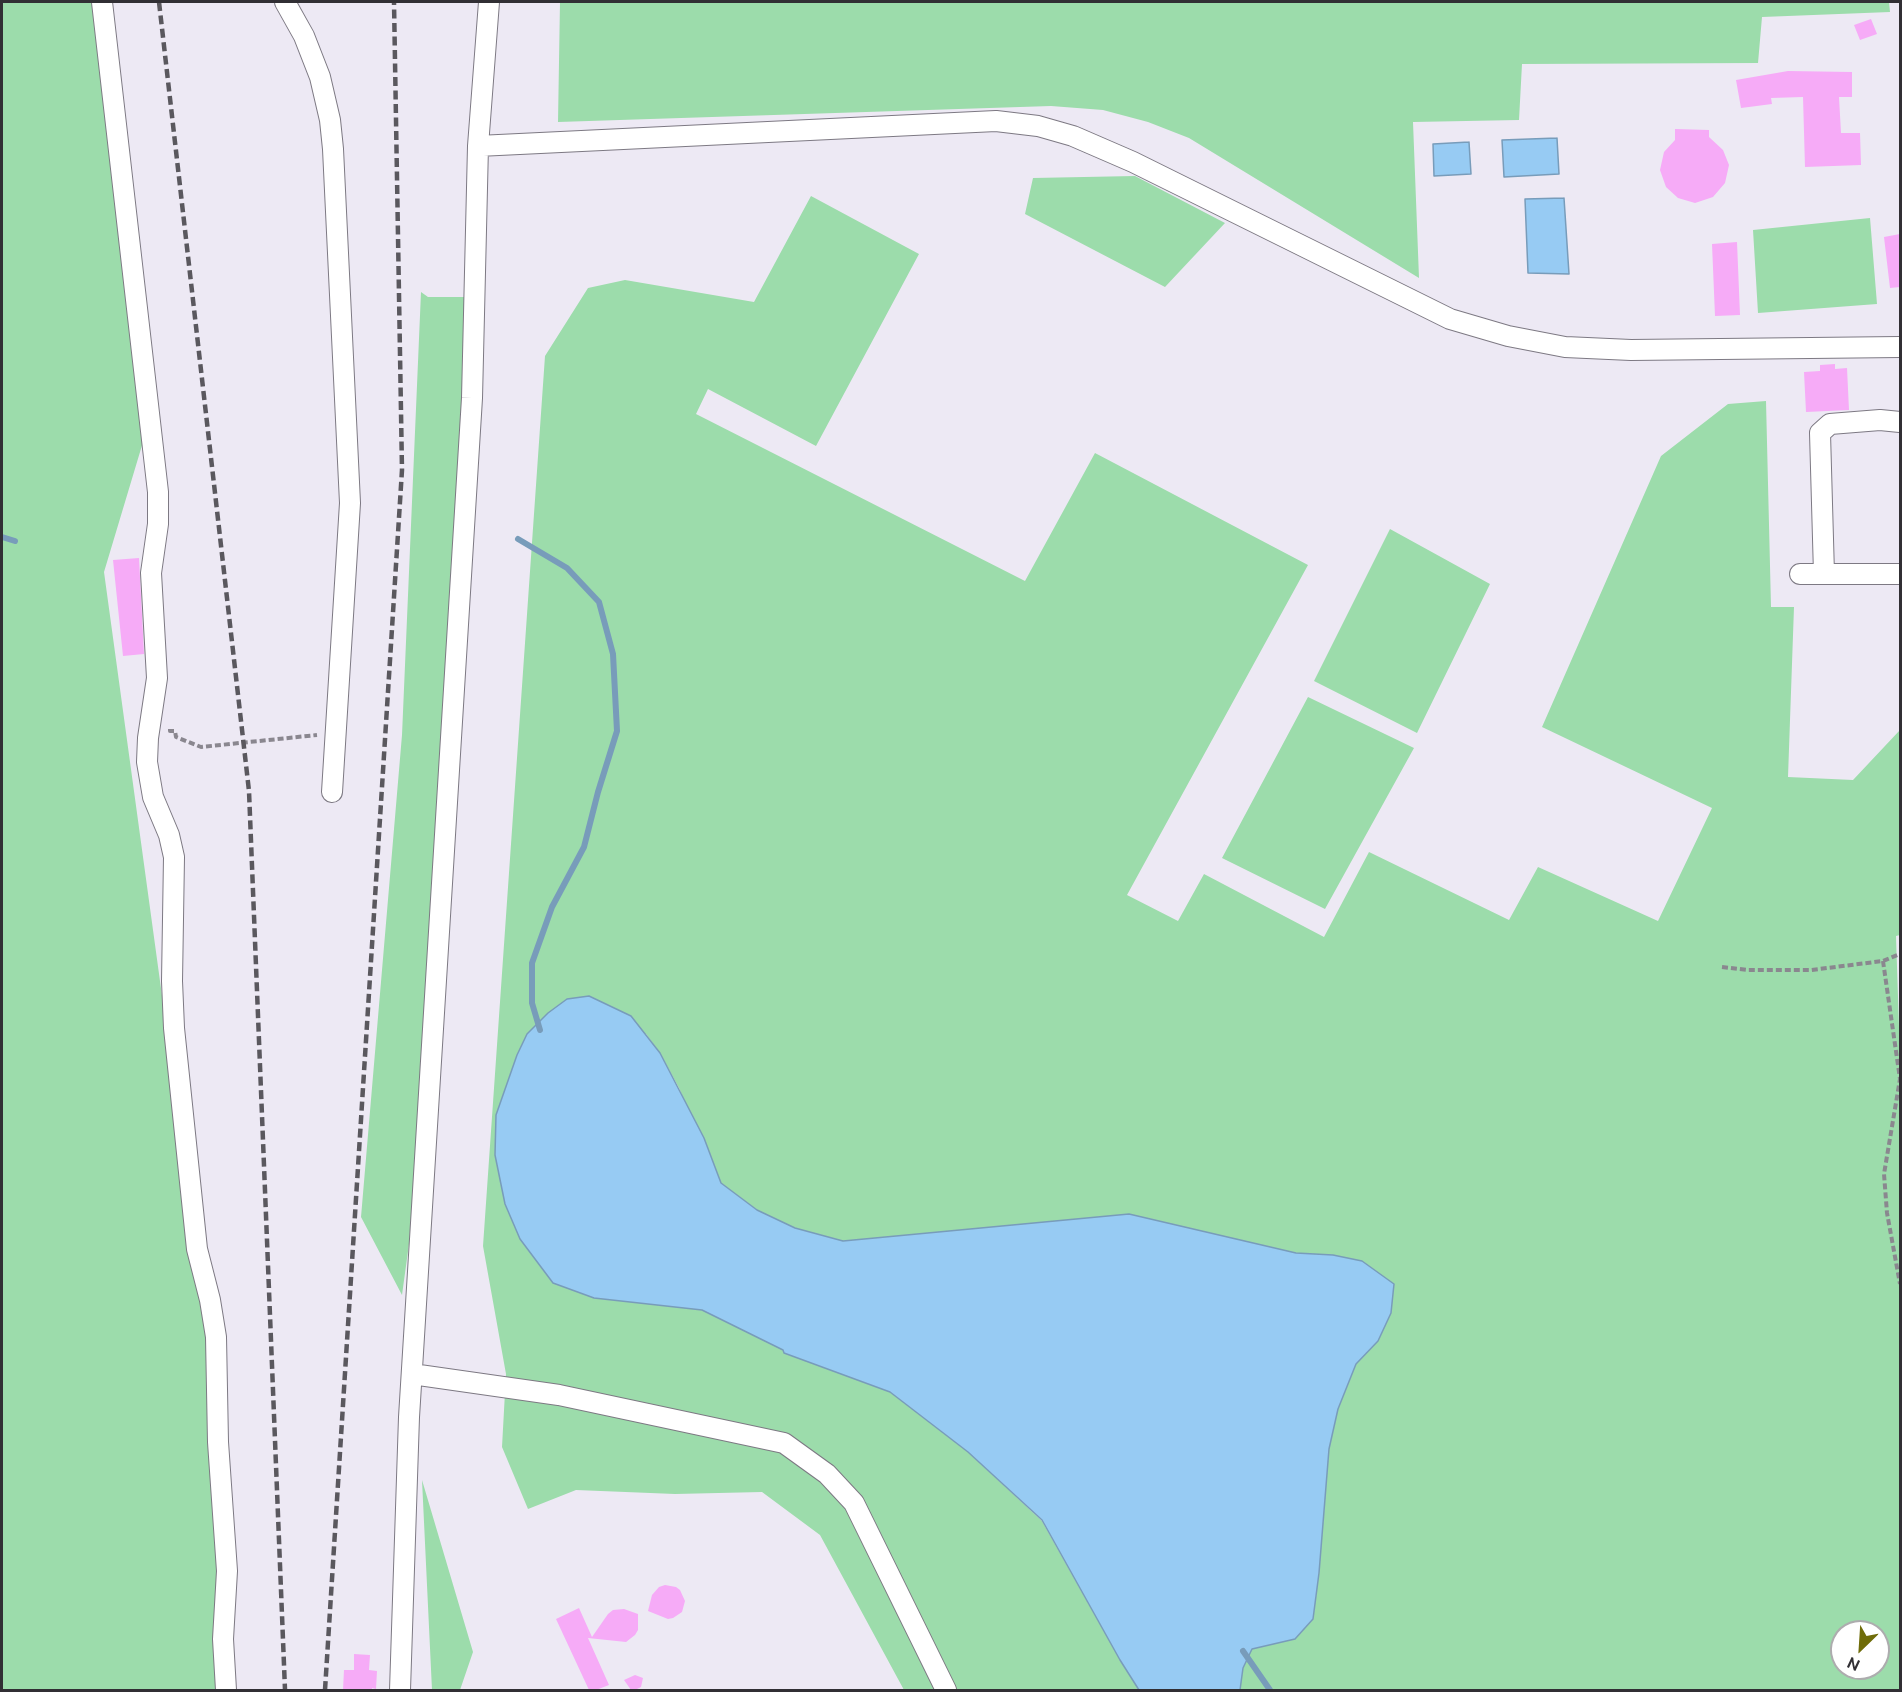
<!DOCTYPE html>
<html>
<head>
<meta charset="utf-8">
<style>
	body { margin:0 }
	#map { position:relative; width:1902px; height:1692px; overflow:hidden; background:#ede9f4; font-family:Ubuntu,sans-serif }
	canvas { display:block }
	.frame { position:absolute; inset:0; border:3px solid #312f34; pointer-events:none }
	.north { position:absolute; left:1830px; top:1620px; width:60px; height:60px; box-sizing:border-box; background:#fff; border:2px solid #adacae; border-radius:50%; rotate:205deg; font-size:16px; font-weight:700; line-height:24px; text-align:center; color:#312f34 }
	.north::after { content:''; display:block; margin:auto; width:21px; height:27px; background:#6f6c09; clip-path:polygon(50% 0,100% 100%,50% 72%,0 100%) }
</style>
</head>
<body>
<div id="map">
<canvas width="1902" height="1692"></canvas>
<div class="frame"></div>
<div class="north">N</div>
</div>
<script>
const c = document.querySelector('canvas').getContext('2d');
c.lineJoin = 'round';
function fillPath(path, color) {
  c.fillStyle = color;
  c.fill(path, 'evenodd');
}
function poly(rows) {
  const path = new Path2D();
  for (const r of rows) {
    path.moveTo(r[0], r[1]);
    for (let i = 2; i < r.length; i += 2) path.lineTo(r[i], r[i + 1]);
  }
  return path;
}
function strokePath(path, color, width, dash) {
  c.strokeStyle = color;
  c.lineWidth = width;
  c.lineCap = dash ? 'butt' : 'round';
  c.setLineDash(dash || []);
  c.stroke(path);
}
fillPath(poly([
	[2,2,103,2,152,412,104,572,212,1361,230,1690,2,1690],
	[560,2,1889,2,1890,12,1762,17,1758,63,1522,64,1519,120,1413,122,1419,278,1189,138,1148,122,1103,110,1051,106,558,122],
	[1135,176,1225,223,1165,287,1025,214,1033,178],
	[811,196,919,254,816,446,708,389,696,414,1025,581,1095,453,1308,565,1127,895,1178,921,1204,874,1324,937,1369,852,1509,920,1538,867,1658,921,1712,808,1542,727,1661,456,1728,404,1766,401,1771,607,1794,607,1788,777,1853,780,1900,730,1900,935,1896,936,1900,1058,1900,1690,1240,1690,1243,1668,1252,1649,1295,1639,1313,1619,1319,1573,1329,1449,1338,1409,1356,1364,1378,1341,1391,1313,1394,1284,1333,1255,1296,1253,1129,1215,843,1241,795,1228,757,1210,721,1183,704,1138,690,1114,679,1088,660,1053,646,1034,527,1034,517,1055,496,1115,520,1239,553,1283,595,1298,702,1310,783,1350,784,1353,890,1392,968,1452,1042,1521,1120,1660,1139,1690,904,1690,820,1535,762,1492,675,1494,576,1490,528,1509,502,1447,506,1374,483,1246,545,356,588,288,625,280,754,302],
	[1842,1632,1878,1632,1878,1668,1842,1668],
	[1870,218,1877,304,1758,313,1753,230],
	[421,292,428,297,474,297,451,687,409,1244,402,1295,361,1217,402,735],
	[1390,529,1490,584,1417,733,1314,681],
	[1308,697,1414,748,1325,909,1222,858],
	[422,1480,473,1652,460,1690,432,1690]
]), '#9cdcab');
const water = poly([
	[1557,138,1559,174,1504,177,1502,140,1557,138],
	[1469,142,1471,174,1434,176,1433,144,1469,142],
	[1564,198,1569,274,1528,273,1525,199,1564,198],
	[589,996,631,1016,660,1053,704,1138,721,1183,757,1210,795,1228,843,1241,1129,1214,1296,1253,1333,1255,1362,1261,1394,1284,1391,1313,1378,1341,1356,1364,1338,1409,1329,1449,1319,1573,1313,1619,1295,1639,1252,1649,1243,1668,1240,1690,1139,1690,1120,1660,1042,1520,968,1452,890,1392,784,1353,783,1350,702,1310,594,1298,553,1283,520,1239,505,1204,495,1155,496,1115,517,1055,527,1034,548,1013,567,999,589,996]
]);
fillPath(water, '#97cbf3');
strokePath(water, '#789cba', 1.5);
strokePath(poly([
	[2,537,15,541],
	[518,539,567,568,599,602,613,654,617,731,598,792,584,847,552,907,532,963,532,1003,540,1030],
	[1243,1651,1270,1690]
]), '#789cba', 6);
fillPath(poly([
	[1871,19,1877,34,1860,40,1854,25],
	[1788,71,1852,72,1852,97,1839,97,1841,133,1860,133,1861,165,1805,167,1803,97,1771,98,1772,104,1741,108,1736,80],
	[1675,129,1709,130,1709,137,1723,150,1729,165,1725,183,1713,197,1695,203,1678,198,1666,187,1660,170,1664,152,1675,140],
	[1900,234,1900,287,1890,288,1884,237],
	[1737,242,1740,315,1715,316,1712,244],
	[1835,364,1835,369,1847,368,1849,410,1806,412,1804,372,1820,371,1820,365],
	[139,558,144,654,123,656,113,560],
	[665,1585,676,1587,680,1590,685,1601,682,1612,673,1618,668,1619,648,1611,652,1595,659,1587],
	[579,1608,592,1637,608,1614,613,1610,624,1609,638,1614,638,1630,635,1635,626,1642,588,1638,609,1685,596,1690,589,1690,556,1619],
	[354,1654,370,1655,369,1670,377,1671,376,1689,372,1688,372,1690,343,1690,344,1670,354,1670],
	[635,1675,643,1678,641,1687,635,1690,631,1690,624,1680]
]), '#f6abf7');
const minor = poly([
	[102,2,158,492,158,524,151,573,157,678,148,738,147,762,153,797,169,835,174,857,172,981,174,1028,197,1249,210,1300,216,1337,218,1442,227,1571,223,1639,226,1690],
	[285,2,304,36,320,77,330,120,333,149,350,503,332,792],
	[478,146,996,121,1038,126,1073,136,1133,162,1450,319,1508,336,1565,347,1631,350,1900,347],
	[1800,574,1900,574],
	[1824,574,1820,433,1830,424,1880,420,1900,422],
	[412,1374,559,1395,784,1443,827,1474,854,1503,946,1690],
	[400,1690,409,1417,472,398,478,146,489,2]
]);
strokePath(minor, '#7d7983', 22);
strokePath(poly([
	[170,729,170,731,175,731,176,737,201,747,317,735],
	[1883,961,1900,1079,1884,1174,1887,1213,1900,1284],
	[1722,967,1748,970,1811,970,1883,961,1900,954]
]), '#8a878f', 4, [6, 3]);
strokePath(minor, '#fff', 20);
strokePath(poly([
	[159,2,249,791,285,1690],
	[325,1690,402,470,394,2]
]), '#5a585e', 4.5, [9, 4.5]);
</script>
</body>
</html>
